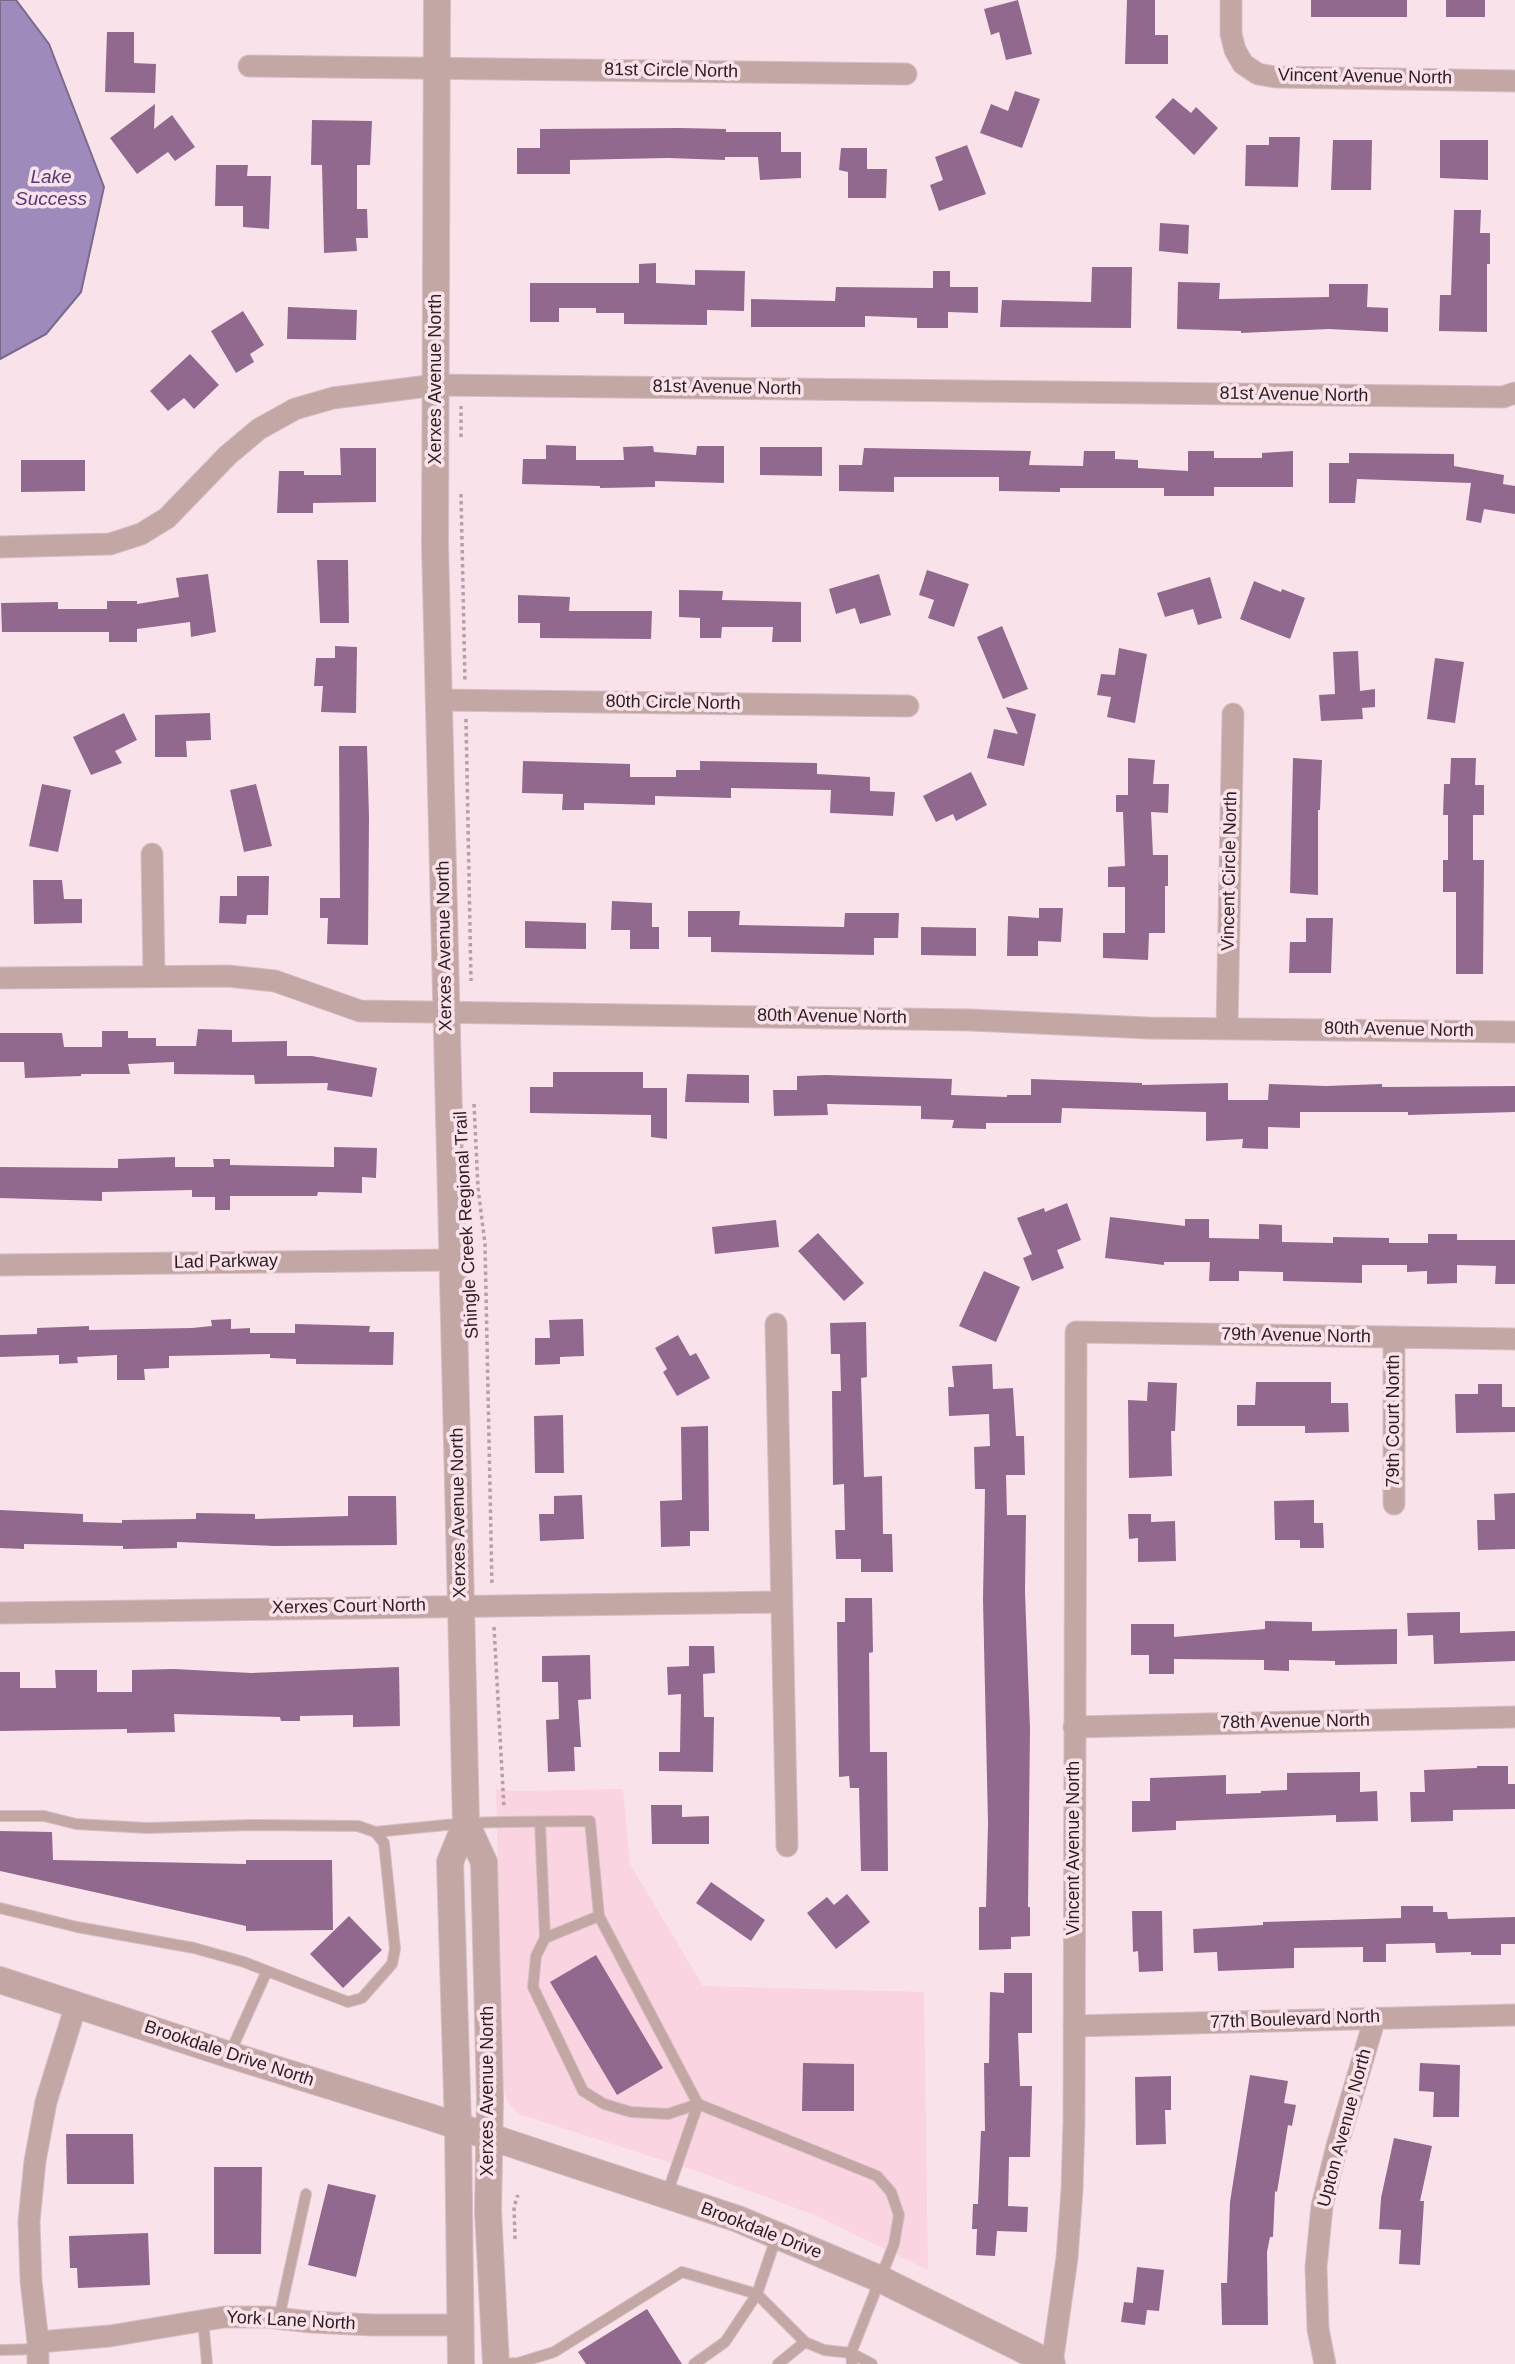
<!DOCTYPE html>
<html>
<head>
<meta charset="utf-8">
<style>
	body { margin:0 }
	canvas { display:block; background:#fae2ea }
</style>
</head>
<body>
<canvas width="1515" height="2364"></canvas>
<script>
const c = document.querySelector('canvas').getContext('2d');
c.lineJoin = 'round';
function fillPath(path, color) {
  c.fillStyle = color;
  c.fill(path, 'evenodd');
}
function poly(rows) {
  const path = new Path2D();
  for (const r of rows) {
    path.moveTo(r[0], r[1]);
    for (let i = 2; i < r.length; i += 2) path.lineTo(r[i], r[i + 1]);
  }
  return path;
}
function strokePath(path, color, width, dash) {
  c.strokeStyle = color;
  c.lineWidth = width;
  c.lineCap = dash ? 'butt' : 'round';
  c.setLineDash(dash || []);
  c.stroke(path);
}
function label(font, color, halo, rows, align = 'center') {
  c.font = font + ' Arial,sans-serif';
  c.lineWidth = 7;
  c.setLineDash([]);
  c.textBaseline = 'middle';
  c.strokeStyle = halo;
  c.fillStyle = color;
  for (const [text, x, y, turn = 0] of rows) {
    c.save();
    c.translate(x, y);
    c.rotate((+turn || 0) * Math.PI / 180);
    c.textAlign = isNaN(turn) ? turn : align;
    if (halo) c.strokeText(text, 0, 0);
    c.fillText(text, 0, 0);
    c.restore();
  }
}
fillPath(poly([
	[496,1789,515,1791,623,1789,630,1864,703,1986,924,1992,928,2270,817,2216,699,2172,519,2114,509,2104,503,2090]
]), '#fad4e1');
const water = poly([
	[0,0,16,0,49,44,104,187,81,292,46,334,0,359,0,0]
]);
fillPath(water, '#9f8bbb');
strokePath(water, '#7c6a8d', 2);
fillPath(poly([
	[1018,0,1032,54,1006,60,999,32,991,35,984,9],
	[1127,0,1155,0,1155,35,1168,35,1168,64,1125,64],
	[1311,0,1407,0,1407,17,1311,17],
	[1446,0,1485,0,1485,17,1446,17],
	[107,32,134,32,134,63,156,64,155,93,105,92],
	[1015,91,1040,99,1022,148,980,133,991,104,1008,111],
	[1173,98,1191,113,1196,107,1218,128,1194,155,1155,117],
	[155,104,154,129,172,115,195,147,175,161,168,152,137,174,110,138],
	[312,120,372,121,370,165,357,165,357,209,367,209,368,238,356,238,357,251,324,253,322,165,311,165],
	[680,128,726,129,726,132,781,132,781,152,801,152,801,178,760,180,758,157,725,157,725,160,668,158,570,160,570,174,517,174,517,148,540,148,540,129],
	[1269,137,1300,137,1298,187,1245,186,1246,145,1269,145],
	[1333,140,1372,140,1371,190,1331,190],
	[1440,140,1488,140,1488,180,1440,178],
	[967,145,986,194,939,211,930,185,943,180,935,157],
	[841,148,867,148,867,169,887,169,886,198,848,198,848,172,839,170],
	[216,165,248,165,247,176,271,176,269,229,243,227,243,206,215,206],
	[1454,210,1481,210,1480,233,1490,233,1490,264,1487,264,1487,332,1439,331,1440,295,1451,295],
	[1160,223,1189,225,1188,254,1159,251],
	[656,263,656,283,695,285,695,270,745,271,744,311,707,310,707,325,624,324,624,313,596,313,596,308,559,308,559,322,530,322,530,283,639,283,639,264],
	[1092,267,1132,267,1131,328,1000,327,1002,300,1091,302],
	[933,271,950,271,950,287,978,287,978,313,948,312,948,328,917,328,917,318,865,316,865,327,751,327,751,299,835,301,836,287,933,288],
	[1178,282,1220,283,1219,299,1329,297,1329,284,1368,284,1367,307,1388,308,1388,332,1329,329,1241,333,1241,331,1177,329],
	[288,307,357,310,356,340,287,339],
	[243,311,264,345,250,354,254,362,236,373,211,331],
	[190,354,219,385,194,409,184,398,168,411,150,391],
	[546,445,576,446,576,460,624,460,623,447,653,446,654,452,696,455,697,446,724,446,724,483,655,481,655,487,600,488,600,486,522,484,523,459,546,459],
	[760,447,822,447,822,476,760,475],
	[340,448,376,448,376,502,313,503,313,513,277,513,279,471,304,471,304,475,341,475],
	[864,448,1031,451,1029,465,1083,466,1084,451,1115,451,1115,459,1138,460,1138,468,1188,471,1188,451,1214,451,1214,458,1262,458,1262,453,1293,451,1293,487,1214,487,1214,496,1164,496,1164,488,1060,488,1060,492,999,491,999,477,894,477,894,492,839,491,839,465,862,465],
	[1349,453,1454,454,1454,466,1504,475,1503,484,1515,486,1515,514,1484,509,1481,523,1466,520,1471,483,1357,479,1355,503,1329,503,1329,463,1349,463],
	[21,460,85,460,85,491,21,492],
	[317,560,348,560,349,623,320,623],
	[927,570,969,584,954,627,928,618,934,600,919,595],
	[208,574,216,632,191,637,190,622,137,629,137,642,109,642,109,632,2,632,1,603,58,602,58,609,107,609,107,601,137,601,137,604,179,597,176,578],
	[879,574,891,615,860,624,855,608,836,614,829,589],
	[1210,577,1222,618,1198,625,1193,609,1165,617,1157,593],
	[1254,581,1281,592,1282,589,1305,598,1290,639,1240,619],
	[679,590,723,591,722,600,801,602,801,642,772,642,773,627,722,627,721,638,700,638,700,618,679,617],
	[518,595,570,597,569,611,652,611,651,639,540,638,540,623,518,623],
	[1002,626,1028,689,1003,699,977,637],
	[335,646,357,647,356,713,321,712,323,686,314,686,316,658,335,658],
	[1119,648,1147,654,1135,723,1107,717,1111,697,1097,695,1101,674,1115,675],
	[1358,651,1360,691,1375,689,1375,707,1362,708,1363,719,1321,721,1319,695,1335,694,1333,652],
	[1435,658,1464,662,1455,723,1427,719],
	[1006,707,1036,714,1024,766,987,758,994,729,1018,734],
	[124,713,137,740,115,751,122,763,91,775,73,737],
	[210,713,211,740,186,741,187,757,155,757,155,715],
	[339,746,367,746,369,817,368,945,327,944,328,918,320,918,320,898,340,898],
	[1128,758,1155,760,1153,784,1169,784,1168,813,1151,812,1153,855,1168,855,1168,886,1165,886,1165,933,1149,933,1148,960,1103,958,1103,933,1125,933,1125,887,1108,887,1108,867,1125,866,1123,812,1116,812,1116,795,1128,795],
	[1293,758,1322,760,1320,810,1318,810,1318,895,1290,893],
	[1451,758,1476,758,1475,785,1484,785,1484,815,1473,815,1473,860,1484,860,1483,974,1456,974,1456,892,1443,892,1443,860,1448,860,1448,815,1443,815,1444,784,1450,784],
	[523,761,630,764,630,777,676,777,676,770,700,770,700,761,817,763,817,774,870,777,870,791,895,792,893,816,830,813,831,790,731,788,731,798,655,796,655,805,584,803,584,810,562,810,563,794,522,793],
	[971,772,987,805,956,821,953,814,936,822,923,796],
	[42,784,71,790,58,852,29,846],
	[256,784,272,846,244,852,230,790],
	[237,876,269,876,268,915,247,915,246,924,219,923,220,896,237,896],
	[33,880,62,880,64,899,82,899,82,923,34,924],
	[612,901,652,903,652,927,659,927,659,949,630,949,630,930,611,930],
	[1039,908,1063,908,1061,942,1038,941,1038,956,1007,956,1008,916,1039,918],
	[688,911,740,911,739,925,844,927,845,913,899,913,898,938,874,938,874,955,711,952,711,937,688,937],
	[1306,918,1333,918,1331,973,1289,973,1290,942,1306,942],
	[525,921,586,923,586,949,525,948],
	[921,927,976,928,976,956,921,955],
	[198,1029,232,1030,232,1042,287,1041,287,1056,312,1056,377,1068,372,1097,327,1090,328,1083,255,1084,254,1075,174,1074,174,1062,128,1064,130,1074,81,1074,81,1076,25,1078,24,1062,0,1062,0,1033,62,1033,64,1047,102,1047,102,1031,128,1031,128,1038,156,1038,156,1046,196,1046],
	[553,1072,643,1072,643,1088,667,1088,667,1139,651,1137,651,1115,530,1113,530,1087,553,1087],
	[687,1074,749,1075,749,1103,685,1102],
	[826,1075,952,1079,951,1095,1007,1097,1007,1095,1031,1095,1031,1079,1142,1083,1142,1085,1228,1083,1228,1100,1268,1100,1269,1084,1326,1086,1382,1084,1382,1087,1515,1086,1515,1112,1408,1115,1408,1112,1300,1112,1300,1128,1268,1127,1268,1149,1242,1148,1243,1139,1206,1141,1206,1112,1062,1108,1061,1123,986,1123,986,1129,952,1128,954,1120,921,1119,921,1106,827,1104,828,1115,774,1116,773,1090,797,1090,797,1076],
	[334,1147,377,1148,376,1178,362,1177,362,1193,318,1192,317,1196,230,1196,230,1210,215,1210,215,1197,192,1197,192,1190,102,1192,102,1201,0,1198,0,1167,118,1168,118,1159,175,1157,175,1167,214,1167,213,1159,230,1159,230,1165,334,1167],
	[1067,1203,1081,1240,1057,1250,1064,1268,1032,1281,1023,1258,1032,1254,1017,1218,1044,1208,1045,1212],
	[1110,1217,1185,1226,1185,1219,1209,1219,1209,1238,1259,1239,1259,1224,1282,1225,1282,1242,1333,1243,1333,1237,1389,1238,1389,1243,1428,1243,1428,1234,1457,1234,1457,1240,1515,1240,1515,1284,1495,1284,1496,1266,1457,1265,1457,1283,1427,1284,1427,1271,1407,1272,1407,1265,1362,1265,1362,1283,1283,1281,1283,1272,1239,1271,1239,1281,1209,1281,1210,1262,1164,1262,1164,1265,1105,1258],
	[776,1220,779,1247,715,1254,712,1227],
	[818,1233,864,1283,844,1301,798,1251],
	[984,1271,1020,1287,996,1342,959,1326],
	[231,1319,231,1329,250,1328,250,1333,295,1333,295,1324,370,1326,369,1332,394,1332,393,1365,296,1364,296,1359,270,1358,270,1354,169,1356,169,1368,144,1369,145,1380,117,1380,117,1355,77,1357,78,1363,59,1364,59,1355,0,1357,0,1335,37,1334,37,1328,89,1326,89,1330,192,1328,212,1326,211,1320],
	[583,1319,584,1356,560,1357,560,1364,535,1365,535,1338,550,1338,549,1320],
	[866,1322,867,1377,861,1378,864,1477,882,1476,883,1534,892,1534,893,1572,861,1572,861,1559,836,1559,835,1530,845,1530,844,1484,833,1485,832,1391,841,1391,840,1354,831,1354,830,1323],
	[678,1335,690,1356,696,1353,710,1378,677,1396,663,1372,667,1369,655,1348],
	[992,1364,993,1389,1013,1388,1016,1436,1024,1436,1025,1475,1006,1475,1007,1515,1026,1515,1025,1592,1030,1729,1028,1907,1030,1907,1030,1936,1011,1937,1011,1949,979,1950,979,1907,986,1907,988,1823,983,1600,985,1489,975,1489,974,1447,990,1446,989,1414,949,1416,948,1387,954,1387,952,1366],
	[1148,1382,1177,1383,1175,1431,1171,1431,1172,1476,1129,1478,1128,1400,1147,1401],
	[1256,1382,1331,1382,1331,1403,1348,1403,1349,1432,1305,1433,1305,1426,1237,1426,1237,1405,1255,1405],
	[1478,1384,1502,1384,1502,1407,1515,1407,1515,1432,1456,1433,1455,1394,1478,1394],
	[563,1415,564,1473,535,1473,534,1416],
	[708,1426,709,1531,690,1531,690,1546,661,1547,660,1501,682,1500,681,1427],
	[1515,1493,1515,1549,1478,1550,1477,1520,1495,1520,1494,1494],
	[582,1495,584,1539,540,1541,539,1514,554,1514,554,1496],
	[348,1496,396,1496,397,1545,275,1546,177,1542,177,1548,123,1549,123,1546,24,1544,24,1549,0,1548,0,1510,83,1514,83,1522,122,1523,122,1520,196,1519,196,1513,255,1514,255,1519,348,1516],
	[1314,1500,1314,1523,1323,1523,1324,1548,1300,1548,1300,1540,1275,1540,1274,1501],
	[1128,1514,1151,1514,1151,1522,1175,1521,1176,1561,1138,1562,1138,1538,1129,1539],
	[845,1598,872,1598,873,1652,869,1653,870,1752,887,1752,888,1871,861,1871,859,1788,850,1788,849,1776,839,1777,837,1622,845,1622],
	[1460,1612,1460,1633,1515,1631,1515,1661,1434,1664,1433,1635,1408,1636,1407,1613],
	[1265,1621,1312,1622,1312,1631,1397,1629,1397,1664,1335,1665,1335,1661,1289,1660,1289,1671,1264,1670,1264,1660,1174,1659,1174,1674,1149,1674,1149,1655,1131,1655,1131,1624,1174,1624,1174,1637,1265,1629],
	[689,1646,714,1646,715,1673,703,1674,704,1717,714,1717,713,1772,659,1771,659,1752,680,1752,681,1694,668,1695,667,1667,689,1666],
	[590,1655,591,1699,578,1700,581,1747,574,1747,575,1771,548,1772,546,1720,559,1719,558,1682,542,1682,542,1656],
	[399,1667,400,1726,353,1727,353,1715,300,1716,300,1721,281,1721,280,1717,174,1714,175,1732,127,1733,127,1729,0,1731,0,1672,20,1672,20,1688,56,1688,55,1670,97,1670,97,1692,132,1692,132,1670,174,1669,251,1673],
	[1477,1766,1508,1766,1508,1784,1515,1784,1515,1809,1453,1810,1453,1821,1411,1822,1410,1792,1425,1792,1424,1770,1477,1768],
	[1360,1772,1360,1792,1377,1791,1378,1821,1336,1822,1336,1815,1176,1821,1176,1830,1132,1832,1132,1801,1150,1801,1150,1778,1226,1775,1226,1794,1261,1793,1261,1791,1287,1790,1287,1773],
	[651,1805,682,1805,682,1817,709,1816,709,1844,652,1844],
	[0,1831,52,1832,53,1860,246,1864,246,1860,332,1860,333,1930,246,1931,246,1926,0,1871],
	[711,1882,765,1920,751,1941,696,1903],
	[847,1894,870,1922,836,1949,807,1913,827,1897,834,1905],
	[1401,1906,1433,1906,1433,1912,1447,1912,1448,1919,1515,1917,1515,1944,1501,1944,1501,1955,1471,1955,1471,1952,1436,1953,1435,1943,1386,1944,1386,1962,1363,1962,1363,1947,1294,1948,1294,1968,1218,1971,1217,1952,1194,1953,1193,1929,1263,1925,1263,1922,1401,1918],
	[1132,1911,1162,1911,1163,1971,1139,1972,1138,1951,1133,1952],
	[349,1916,382,1950,343,1988,310,1954],
	[596,1955,663,2068,617,2095,550,1982],
	[1004,1973,1032,1973,1032,2033,1018,2033,1020,2086,1032,2086,1030,2157,1009,2157,1008,2206,1028,2207,1027,2232,997,2231,995,2256,976,2255,977,2229,972,2229,973,2204,978,2204,981,2131,985,2131,984,2063,989,2063,990,1992,1004,1993],
	[803,2063,854,2064,854,2111,802,2111],
	[1420,2063,1460,2065,1459,2117,1433,2117,1434,2092,1419,2091],
	[1250,2075,1288,2081,1284,2103,1296,2105,1292,2126,1288,2125,1277,2192,1275,2191,1273,2237,1270,2237,1267,2252,1268,2325,1222,2325,1221,2283,1227,2283,1230,2202],
	[1171,2076,1171,2110,1165,2110,1166,2144,1136,2145,1135,2077],
	[66,2134,133,2134,134,2184,67,2184],
	[1394,2138,1432,2146,1420,2201,1424,2201,1420,2265,1399,2264,1401,2230,1379,2229,1381,2198],
	[214,2167,262,2167,261,2254,214,2254],
	[328,2184,376,2195,356,2277,308,2265],
	[148,2233,150,2285,78,2288,77,2268,70,2268,69,2236],
	[1137,2267,1164,2270,1159,2311,1147,2310,1145,2325,1121,2322,1124,2302,1133,2303],
	[647,2309,682,2364,586,2364,578,2352]
]), '#91698e');
const service = poly([
	[0,1816,44,1816,76,1824,147,1828,253,1825,358,1826,375,1832,384,1843,395,1949,392,1964,362,1998,348,2002,267,1971,230,2053],
	[375,1832,466,1823,504,1822,590,1821,599,1916,698,2104,668,2114,631,2112,604,2104,583,2091,533,1987,536,1956,545,1938,540,1822],
	[0,1908,77,1927,194,1948,244,1962,267,1971],
	[545,1938,599,1916],
	[667,2194,698,2104,877,2176,891,2192,899,2215,894,2244,851,2353,852,2364],
	[279,2318,306,2194],
	[203,2319,207,2364],
	[0,2350,38,2349],
	[496,2364,518,2363,554,2352,682,2272,757,2294,805,2342,824,2350,851,2353,872,2364],
	[694,2364,725,2342,757,2294,777,2235],
	[778,2364,805,2342]
]);
const minor = poly([
	[1231,0,1231,34,1235,50,1243,64,1258,74,1275,77,1515,81],
	[249,66,906,74],
	[0,547,110,544,141,534,167,518,228,455,259,429,295,409,333,398,436,385,1503,397,1515,393],
	[439,700,908,706],
	[152,854,154,976],
	[0,978,228,976,275,981,360,1011,970,1020,1148,1028,1515,1032],
	[1227,1028,1233,714],
	[0,1265,453,1260],
	[776,1324,787,1846],
	[1394,1337,1394,1504],
	[0,1613,781,1602],
	[1074,1727,1515,1717],
	[1074,2026,1515,2015],
	[38,2342,110,2336,224,2317,267,2317,311,2322,373,2325,460,2325],
	[38,2364,38,2342,31,2281,29,2221,35,2161,46,2102,76,2005],
	[1052,2364,1067,2258,1072,2190,1074,2121,1076,1332,1515,1339],
	[1325,2364,1318,2329,1316,2267,1322,2206,1337,2146,1375,2018]
]);
const tertiary = poly([
	[437,0,435,545,461,1605,466,1823,484,1862,490,2098,488,2211,496,2364],
	[0,1980,230,2055,427,2116,738,2219,880,2279,1052,2364],
	[461,2364,458,2126,450,1862,466,1823]
]);
strokePath(service, '#d5bfc6', 12);
strokePath(minor, '#d5bfc6', 23);
strokePath(tertiary, '#d5bfc6', 28);
strokePath(poly([
	[461,437,461,406],
	[461,494,465,681],
	[466,719,471,981],
	[474,1104,478,1188,485,1244,492,1586],
	[494,1627,504,1808],
	[515,2239,514,2207,518,2195]
]), '#b5a0a7', 3.5, [3.5, 3.5]);
strokePath(service, '#c3a7a5', 10);
strokePath(minor, '#c3a7a5', 21);
strokePath(tertiary, '#c3a7a5', 26);
label('18px', '#2c1e23', '#fae2ea', [
	["81st Circle North",671,71,1],
	["Vincent Avenue North",1365,77,1],
	["Xerxes Avenue North",436,379,-90],
	["81st Avenue North",727,388,1],
	["81st Avenue North",1294,395,1],
	["80th Circle North",673,703,1],
	["Vincent Circle North",1230,871,-89],
	["Xerxes Avenue North",445,946,-91],
	["80th Avenue North",832,1017,1],
	["80th Avenue North",1399,1030,1],
	["Shingle Creek Regional Trail",467,1225,-93],
	["Lad Parkway",226,1262,-1],
	["79th Avenue North",1296,1336,1],
	["79th Court North",1394,1421,-90],
	["Xerxes Avenue North",459,1513,-91],
	["Xerxes Court North",349,1607,-1],
	["78th Avenue North",1295,1722,-1],
	["Vincent Avenue North",1074,1848,-90],
	["77th Boulevard North",1295,2020,-2],
	["Brookdale Drive North",229,2054,18],
	["Xerxes Avenue North",488,2091,-90],
	["Upton Avenue North",1345,2128,-75],
	["Brookdale Drive",761,2231,21],
	["York Lane North",291,2321,3]
]);
label('italic 19px', '#563977', '#fae2ea', [
	["Lake",51,178],
	["Success",51,200]
]);
</script>
</body>
</html>
